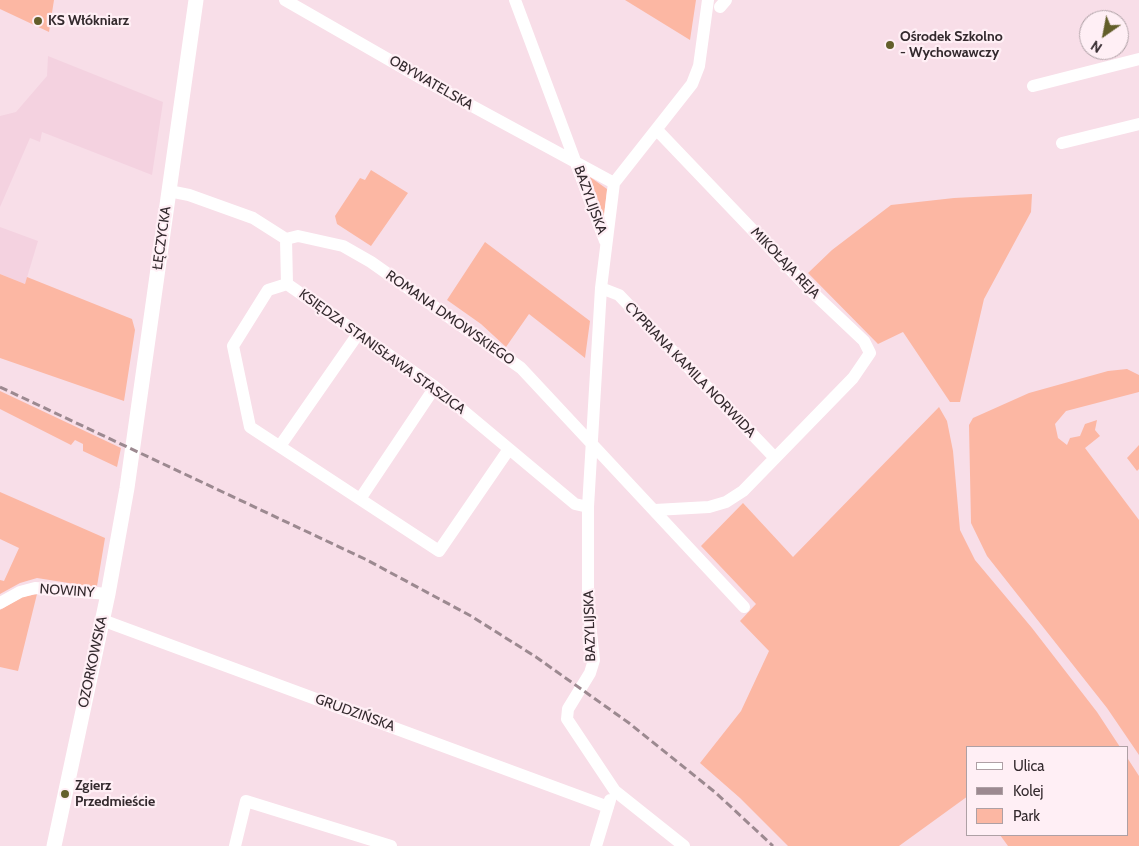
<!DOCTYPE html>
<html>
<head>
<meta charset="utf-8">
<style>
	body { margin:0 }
	#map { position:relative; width:1139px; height:846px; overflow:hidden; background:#f8dee8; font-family:Cabin,sans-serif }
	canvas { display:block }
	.legend { position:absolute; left:966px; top:746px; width:162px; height:90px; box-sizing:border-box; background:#ffeff5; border:1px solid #aea0a5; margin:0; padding:6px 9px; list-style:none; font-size:15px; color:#342a2e }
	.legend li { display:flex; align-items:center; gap:10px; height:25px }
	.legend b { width:25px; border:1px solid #aea0a5 }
	.north { position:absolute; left:1079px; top:10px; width:50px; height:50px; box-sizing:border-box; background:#ffeff5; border:1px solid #aea0a5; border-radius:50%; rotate:213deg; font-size:14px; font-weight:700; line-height:20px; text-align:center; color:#342a2e }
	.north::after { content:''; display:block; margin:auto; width:18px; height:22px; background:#635e2a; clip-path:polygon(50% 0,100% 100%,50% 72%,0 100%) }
</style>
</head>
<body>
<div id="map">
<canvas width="1139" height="846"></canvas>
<ul class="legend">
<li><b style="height:6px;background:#fff"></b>Ulica</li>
<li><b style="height:6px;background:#9c8990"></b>Kolej</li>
<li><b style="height:14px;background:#fcb7a3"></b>Park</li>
</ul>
<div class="north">N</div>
</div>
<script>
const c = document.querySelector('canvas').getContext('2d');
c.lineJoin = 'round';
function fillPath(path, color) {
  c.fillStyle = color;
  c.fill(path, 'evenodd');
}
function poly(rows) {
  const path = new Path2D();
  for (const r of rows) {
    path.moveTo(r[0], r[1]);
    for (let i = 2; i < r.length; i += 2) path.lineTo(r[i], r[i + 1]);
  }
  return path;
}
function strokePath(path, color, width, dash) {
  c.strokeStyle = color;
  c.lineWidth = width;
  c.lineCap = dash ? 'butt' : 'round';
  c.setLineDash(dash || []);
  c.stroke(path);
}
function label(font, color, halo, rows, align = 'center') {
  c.font = font + ' Cabin,sans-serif';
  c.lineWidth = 4.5;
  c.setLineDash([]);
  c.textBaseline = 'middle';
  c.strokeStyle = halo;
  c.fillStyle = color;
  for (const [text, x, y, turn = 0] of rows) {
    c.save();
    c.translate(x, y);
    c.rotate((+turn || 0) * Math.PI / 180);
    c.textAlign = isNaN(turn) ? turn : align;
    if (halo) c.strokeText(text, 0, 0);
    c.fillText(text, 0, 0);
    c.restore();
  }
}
fillPath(poly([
	[48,56,163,102,152,175,42,132,40,142,30,138,0,207,0,116,16,112,47,76],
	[0,227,38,241,25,284,0,274]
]), '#f4d2e0');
fillPath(poly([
	[0,0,54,0,49,32,0,9],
	[625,0,696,0,690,40],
	[371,170,408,193,371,246,337,224,335,216,360,178,365,180],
	[590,177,607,189,604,217],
	[1032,194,1031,212,984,299,960,402,950,402,903,332,878,344,808,273,832,250,891,205,954,198],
	[485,242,590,321,585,358,529,314,506,347,481,324,447,300],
	[0,274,25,284,27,277,132,319,135,330,124,401,0,358],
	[1127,369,1139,375,1139,392,1066,411,1055,424,1058,438,1067,445,1070,438,1080,436,1085,424,1097,420,1095,430,1100,436,1085,448,1139,520,1139,755,1107,708,987,556,971,523,969,425,973,418,1029,393,1108,371],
	[0,391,121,448,117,467,83,451,83,444,75,440,71,445,0,409],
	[939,407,947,421,953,451,960,530,975,560,1032,628,1097,712,1120,747,968,747,968,796,899,846,788,846,740,798,700,763,741,711,769,651,740,621,756,604,701,546,743,503,793,557],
	[1139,445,1139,469,1137,471,1127,458],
	[0,492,105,538,97,586,94,587,37,578,20,583,0,594,0,580,4,581,19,548,0,539],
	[37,594,18,671,0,667,0,610,22,597],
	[1128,759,1139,776,1139,846,1008,846,1000,835,1128,835]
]), '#fcb7a3');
strokePath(poly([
	[285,0,426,81,614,183],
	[515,0,605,241],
	[720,7,726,0],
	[1033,86,1139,59],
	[1062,143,1139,124],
	[169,191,189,195,253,218,286,239,287,284,435,387,575,504,588,507],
	[286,239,298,236,343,246,371,262,521,368,744,607],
	[287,284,268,290,233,346,250,427,439,551,509,449],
	[601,288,619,295,775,458],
	[280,446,358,334],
	[360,499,435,387],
	[655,510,709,507,726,502,743,491,853,378,870,353,864,341,809,289,657,130],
	[0,603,20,592,35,588,108,594],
	[102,620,608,807],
	[235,846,246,801,391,846],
	[596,846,610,800],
	[684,846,615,791,567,719,568,709,590,673,594,660,588,605,588,507,601,288,614,183,692,84,699,66,708,0]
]), '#fff', 12);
strokePath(poly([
	[54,846,108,594,127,488,196,0]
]), '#fff', 15);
strokePath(poly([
	[0,387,367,560,471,616,536,657,629,723,716,793,773,846]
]), '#9c8990', 3, [8, 4]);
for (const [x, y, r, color] of [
	[38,21,5,"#635e2a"],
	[890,45,5,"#635e2a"],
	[65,794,5,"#635e2a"]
]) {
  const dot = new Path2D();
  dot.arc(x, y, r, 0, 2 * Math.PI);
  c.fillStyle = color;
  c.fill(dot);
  strokePath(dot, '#ffeff5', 2);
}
label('bold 14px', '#342a2e', '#ffeff5', [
	["KS Włókniarz",48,21],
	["Ośrodek Szkolno",900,37],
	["- Wychowawczy",900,53],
	["Zgierz",75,786],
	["Przedmieście",75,802]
], 'left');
label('14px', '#342a2e', '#ffeff5', [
	["OBYWATELSKA",431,83,30],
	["BAZYLIJSKA",590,200,70],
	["ŁĘCZYCKA",162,238,-82],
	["MIKOŁAJA REJA",785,263,46],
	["ROMANA DMOWSKIEGO",450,318,35],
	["KSIĘDZA STANISŁAWA STASZICA",382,352,36],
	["CYPRIANA KAMILA NORWIDA",690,370,46],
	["NOWINY",67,591,4],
	["BAZYLIJSKA",590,626,-92],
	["OZORKOWSKA",93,662,-78],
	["GRUDZIŃSKA",355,713,20]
]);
</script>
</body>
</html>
